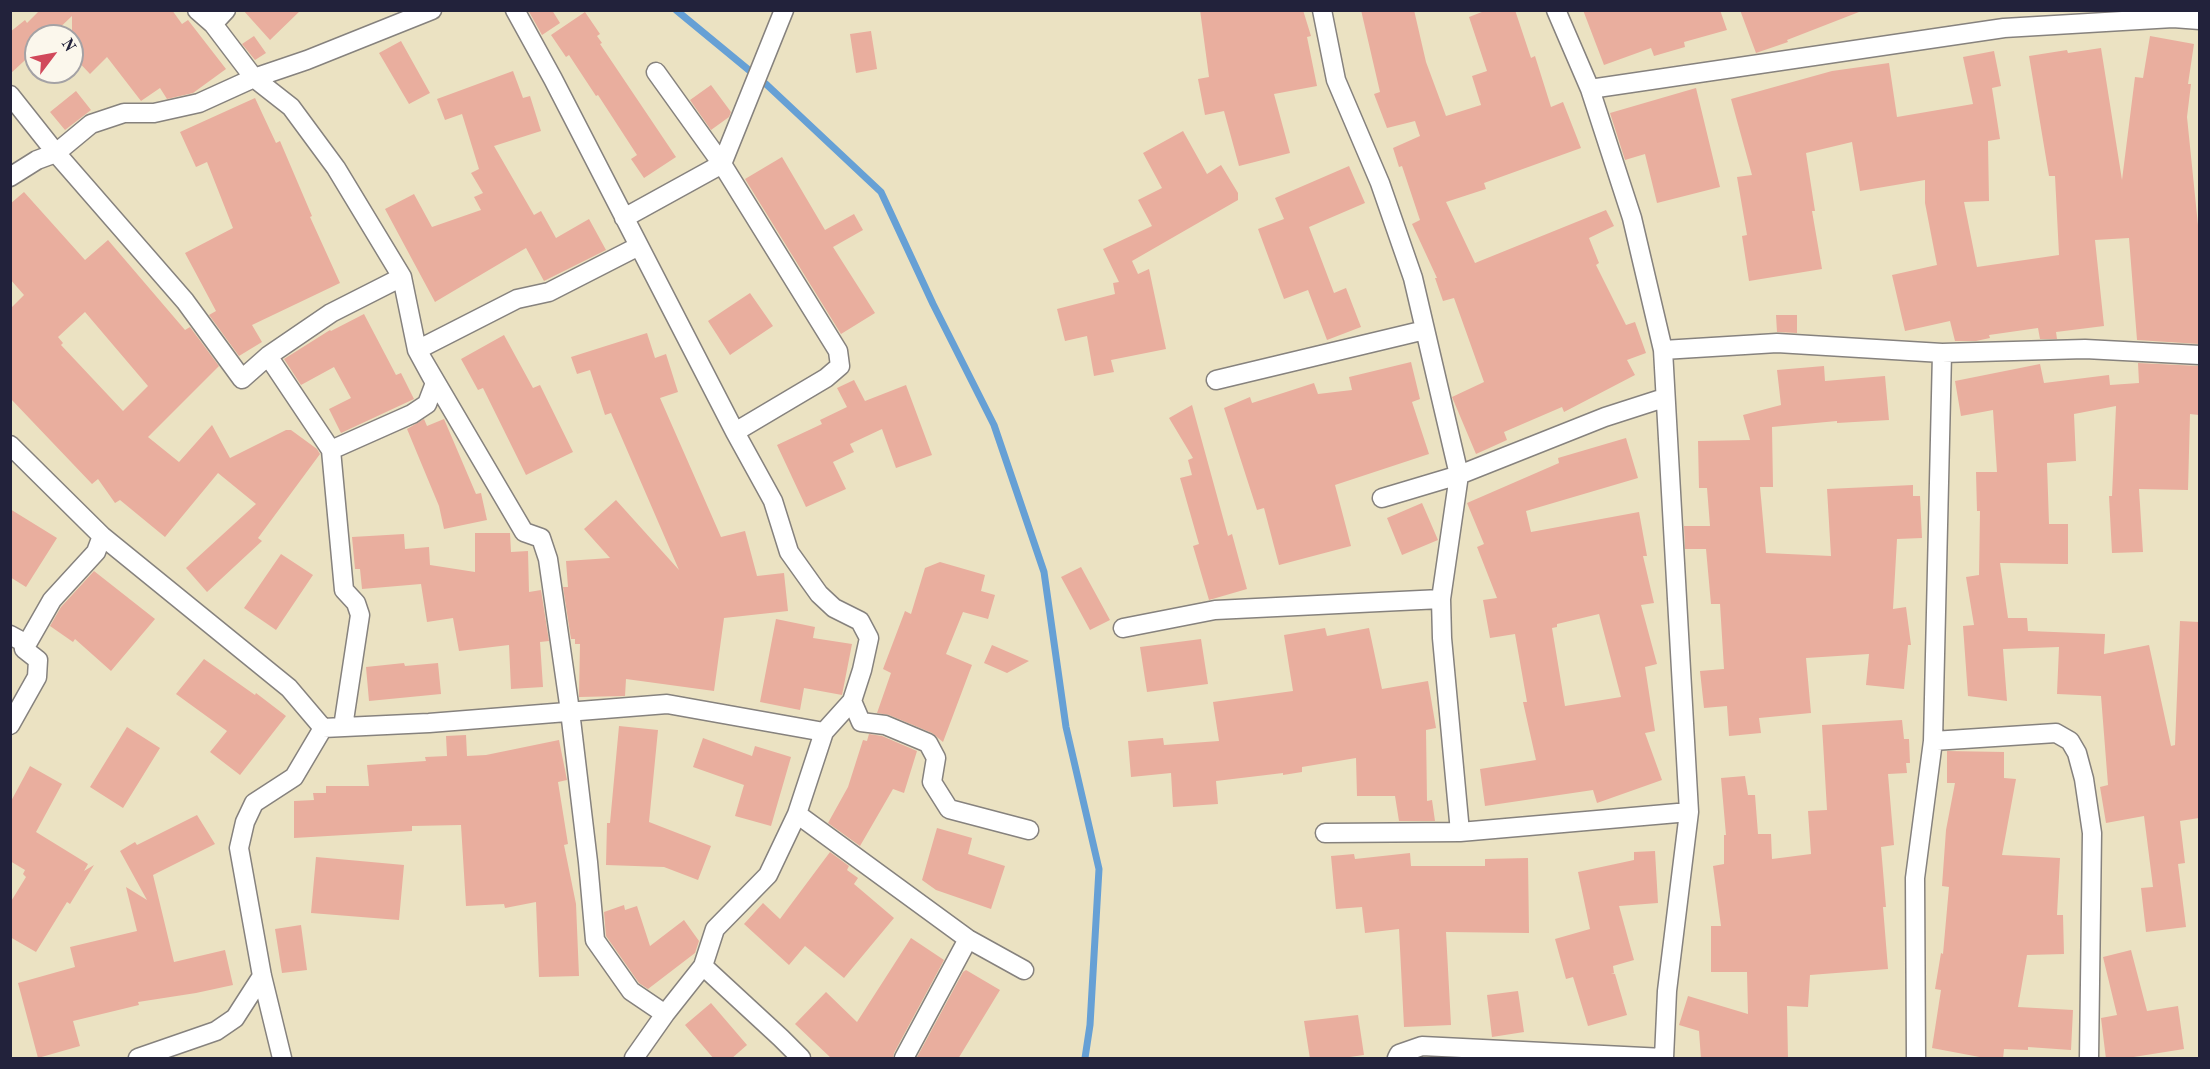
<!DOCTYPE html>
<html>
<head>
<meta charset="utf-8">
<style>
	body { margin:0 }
	#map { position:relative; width:2210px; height:1069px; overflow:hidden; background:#ebe2c2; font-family:"Old Standard TT",serif }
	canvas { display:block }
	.frame { position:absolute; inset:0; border:12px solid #22223b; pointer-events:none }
	.north { position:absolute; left:24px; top:24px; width:60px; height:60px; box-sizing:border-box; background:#fbf7ec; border:2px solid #a4a2a5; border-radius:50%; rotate:58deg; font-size:16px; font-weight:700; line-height:24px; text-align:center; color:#22223b }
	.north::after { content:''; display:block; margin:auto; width:21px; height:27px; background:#d1495b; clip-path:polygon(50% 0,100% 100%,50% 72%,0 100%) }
</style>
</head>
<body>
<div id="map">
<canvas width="2210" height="1069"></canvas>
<div class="frame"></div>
<div class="north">N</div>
</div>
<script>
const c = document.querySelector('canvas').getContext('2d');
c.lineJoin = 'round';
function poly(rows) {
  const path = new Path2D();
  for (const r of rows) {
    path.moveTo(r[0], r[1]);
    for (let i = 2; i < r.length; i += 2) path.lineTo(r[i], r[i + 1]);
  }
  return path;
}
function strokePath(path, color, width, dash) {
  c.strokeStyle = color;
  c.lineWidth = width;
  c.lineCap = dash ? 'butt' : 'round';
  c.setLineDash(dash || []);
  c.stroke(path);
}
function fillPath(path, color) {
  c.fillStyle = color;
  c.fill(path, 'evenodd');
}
strokePath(poly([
	[676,10,767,85,881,192,933,304,994,425,1044,572,1066,727,1099,869,1090,1025,1085,1058]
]), '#66a0d5', 7);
fillPath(poly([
	[40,10,172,10,182,24,188,20,226,69,193,93,167,99,160,88,141,101,107,57,90,74,72,55,72,16,51,36,36,36,36,50,10,74,10,32,25,20,27,23],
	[243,10,301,10,270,40],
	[528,10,552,10,560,23,542,35],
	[1200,10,1303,10,1311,36,1307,37,1317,86,1274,94,1290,153,1239,166,1224,111,1205,115,1198,79,1209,77],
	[1361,10,1414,10,1426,62,1446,116,1481,105,1472,76,1487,71,1469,17,1487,10,1515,10,1531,58,1535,56,1551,107,1563,102,1581,148,1484,183,1486,189,1446,202,1475,263,1606,210,1614,226,1589,238,1599,263,1596,265,1626,325,1635,322,1646,353,1627,360,1635,375,1564,412,1562,407,1504,432,1507,440,1476,454,1452,397,1484,382,1454,298,1443,301,1435,278,1437,278,1412,224,1420,220,1402,166,1399,167,1393,148,1420,136,1415,121,1387,128,1374,94,1380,92],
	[1583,10,1720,10,1727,30,1684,42,1685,47,1654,56,1651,48,1604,65],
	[1740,10,1859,10,1859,12,1787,40,1788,42,1756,53],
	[585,12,600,34,597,36,602,43,600,44,676,157,644,178,631,159,637,155,598,95,596,96,569,55,566,57,551,35],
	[871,31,877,69,856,73,850,34],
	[254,36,266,53,255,60,242,44],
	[2150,36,2194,44,2188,84,2191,84,2187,117,2199,235,2199,344,2137,340,2129,238,2095,240,2104,326,2056,332,2057,339,2040,339,2038,328,1989,335,1990,338,1976,341,1955,341,1950,321,1905,331,1892,275,1937,265,1925,203,1925,180,1860,191,1852,142,1806,153,1815,211,1812,211,1822,269,1749,281,1742,236,1747,235,1737,177,1752,175,1731,99,1832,71,1889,63,1897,117,1973,104,1963,57,1994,51,2001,86,1992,88,2000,139,1988,141,1989,201,1964,202,1977,267,2059,255,2055,176,2049,176,2029,56,2067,50,2068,53,2101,48,2122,180,2135,77,2143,78],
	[401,41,430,93,409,104,379,53],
	[513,71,523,98,530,96,541,131,494,146,534,215,541,211,556,238,589,219,606,250,544,281,526,248,435,302,385,209,414,194,432,227,481,210,474,197,483,193,471,173,479,169,462,114,445,120,437,99],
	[711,85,731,112,729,117,711,130,690,100],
	[1696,88,1720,187,1657,203,1645,154,1625,160,1610,113],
	[76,91,91,110,65,130,50,112],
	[255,98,276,143,280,141,312,216,310,217,340,283,252,325,262,342,239,356,209,315,216,311,185,253,233,228,207,162,196,167,180,132],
	[1183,131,1207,174,1221,165,1238,193,1238,200,1132,261,1138,274,1149,269,1166,349,1111,360,1114,372,1094,376,1087,336,1065,341,1057,309,1115,294,1113,283,1119,282,1103,249,1152,226,1138,200,1162,188,1143,153],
	[782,157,825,230,854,214,863,230,833,247,875,313,841,334,745,179],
	[1349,166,1365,203,1309,227,1334,293,1346,288,1361,327,1327,340,1308,290,1284,299,1258,229,1284,219,1275,198],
	[24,192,85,260,108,240,185,330,190,327,219,366,148,437,179,462,212,425,230,458,286,430,291,430,317,449,320,454,258,538,262,541,207,592,186,568,256,504,218,473,165,537,120,500,115,503,98,479,92,484,10,398,10,309,24,295,10,279,10,204],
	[85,312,148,386,123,411,61,345,63,343,58,337],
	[750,293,773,326,730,355,708,321],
	[364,314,396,375,401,373,414,399,341,433,329,409,351,398,334,367,301,385,284,359,330,330,331,331],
	[1776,315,1797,315,1797,333,1777,332],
	[647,333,655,358,666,354,678,392,660,398,721,537,745,531,757,576,784,573,788,611,724,618,714,691,626,679,625,696,579,697,580,644,575,644,575,639,571,639,563,587,568,587,566,561,610,558,584,529,616,500,679,570,611,413,605,415,590,370,577,374,571,357],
	[504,335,533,388,540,385,573,452,526,475,483,388,478,390,461,359],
	[1411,362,1420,399,1412,402,1429,454,1335,485,1351,546,1279,565,1264,508,1257,510,1224,408,1250,397,1252,403,1314,383,1318,394,1352,390,1349,377],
	[2138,363,2199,366,2199,415,2190,414,2188,490,2139,489,2143,552,2112,553,2109,496,2112,496,2116,406,2074,414,2076,461,2047,463,2049,524,2068,524,2068,564,2000,563,2008,618,2027,618,2028,631,2105,634,2104,654,2149,645,2171,746,2175,745,2180,621,2199,622,2199,818,2180,821,2185,863,2178,864,2186,927,2146,932,2141,888,2153,887,2144,816,2106,823,2100,787,2108,785,2101,696,2057,694,2059,647,2003,649,2007,701,1968,696,1963,626,1974,625,1966,577,1979,575,1980,511,1977,511,1976,472,1997,472,1993,410,1961,416,1955,381,2040,364,2044,383,2109,375,2110,385,2139,383],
	[1824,366,1825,381,1885,376,1889,420,1837,423,1837,421,1772,427,1773,487,1760,487,1766,553,1831,556,1827,489,1913,485,1913,496,1920,496,1922,538,1897,539,1893,609,1906,607,1911,645,1908,645,1904,689,1866,685,1869,654,1806,658,1811,713,1759,718,1761,733,1729,736,1727,706,1704,708,1700,671,1724,669,1720,604,1711,604,1706,549,1685,549,1684,526,1710,526,1707,488,1699,488,1698,441,1750,440,1743,415,1781,405,1777,370],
	[854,380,865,401,906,385,932,455,896,468,882,429,850,444,854,452,833,462,846,489,806,507,777,445,822,424,820,420,847,407,837,388],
	[1192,405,1228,536,1232,534,1247,589,1209,600,1193,546,1199,544,1180,478,1192,475,1188,460,1193,458,1169,418],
	[424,419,427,426,444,419,476,494,481,493,487,520,444,529,439,506,407,429],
	[1626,438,1638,478,1526,511,1531,532,1639,512,1647,556,1643,556,1654,603,1641,605,1657,664,1645,667,1655,731,1645,733,1662,780,1597,803,1593,790,1485,806,1480,769,1536,760,1523,702,1527,702,1515,634,1490,638,1483,600,1497,598,1477,547,1484,544,1467,503,1559,463,1558,458],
	[1599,614,1621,697,1565,706,1552,628,1557,627,1557,624],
	[1422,503,1438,540,1402,555,1387,518],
	[10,509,57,538,26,587,10,577],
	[475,533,510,533,511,552,528,551,529,592,541,590,549,641,540,642,543,687,511,689,509,645,459,651,453,618,427,622,421,584,362,589,360,569,355,569,352,537,404,534,405,549,429,547,430,565,475,572],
	[281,554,313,575,276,630,244,608],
	[940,562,985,575,981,591,995,595,988,619,963,612,946,654,972,665,943,742,932,733,889,715,877,713,891,673,883,669,905,611,911,614,925,568],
	[1081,567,1110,620,1090,630,1061,577],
	[94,571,155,619,111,671,75,639,73,642,50,626,61,607],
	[776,619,815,627,813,638,852,644,842,695,804,688,800,710,760,702],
	[1325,628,1327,636,1369,628,1382,689,1428,681,1436,728,1426,730,1427,801,1432,800,1435,821,1399,821,1395,796,1357,796,1356,758,1302,767,1302,772,1283,775,1283,773,1216,781,1218,804,1173,807,1171,773,1131,777,1128,741,1163,738,1164,745,1219,741,1213,702,1293,691,1284,635],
	[1201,639,1208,684,1147,692,1140,647],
	[992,645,1029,661,1007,673,984,663],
	[204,659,255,695,256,693,286,716,240,775,210,752,227,731,176,694],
	[404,663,405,666,438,663,441,694,369,701,366,667],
	[1902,720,1904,739,1909,739,1910,763,1906,763,1907,773,1888,774,1894,845,1881,847,1886,907,1883,907,1888,969,1810,975,1808,1007,1787,1006,1788,1059,1701,1059,1699,1031,1679,1025,1688,996,1748,1014,1747,972,1711,972,1711,926,1721,926,1713,866,1724,864,1724,835,1726,835,1721,778,1745,776,1748,795,1755,795,1758,834,1771,834,1772,859,1811,854,1808,811,1827,810,1822,725],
	[619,726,658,730,649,822,711,846,698,880,664,867,606,865,607,823,610,823],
	[127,727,160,748,123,808,90,787],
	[869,734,882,736,917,751,904,793,893,789,860,846,828,823,848,787,863,740,867,741],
	[466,735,467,756,486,755,559,740,567,780,558,782,568,844,564,845,576,904,579,976,539,977,536,902,505,908,504,904,466,906,461,825,412,826,412,831,294,838,294,801,314,800,313,793,326,793,326,786,369,786,367,765,426,761,425,757,447,756,446,736],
	[703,738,752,756,755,746,791,757,771,826,735,816,744,785,693,767],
	[1947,751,2004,752,2004,778,2016,779,2002,855,2060,858,2057,915,2063,915,2064,954,2027,955,2018,1007,2073,1010,2071,1050,2028,1047,2028,1050,2004,1049,2003,1059,1990,1059,1932,1048,1941,990,1935,989,1941,953,1943,954,1949,887,1942,886,1946,830,1955,783,1947,783],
	[30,766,62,784,36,832,88,864,84,871,94,865,70,904,67,902,36,952,10,937,10,903,26,877,23,874,25,870,10,861,10,803],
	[197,815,215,844,153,875,174,962,225,950,233,985,196,993,138,1002,139,1005,73,1021,80,1046,38,1058,18,983,75,967,70,947,137,931,126,887,147,900,120,851,135,842,137,845],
	[937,828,972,838,968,854,1005,866,991,909,936,890,922,880],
	[1655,851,1658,903,1619,906,1634,960,1613,966,1614,973,1611,973,1615,974,1627,1015,1588,1026,1573,977,1566,979,1555,939,1590,929,1578,872,1634,860,1634,852],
	[830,852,849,866,847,870,858,878,854,884,894,918,844,978,805,946,789,965,744,924,763,903,780,919],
	[1410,853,1411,866,1485,866,1485,859,1528,858,1529,933,1446,932,1451,1025,1404,1027,1399,929,1365,933,1362,907,1336,909,1331,856,1354,854,1355,859],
	[316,857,404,865,399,920,311,913],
	[624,905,625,910,637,906,650,946,684,920,699,941,695,953,648,989,639,983,606,936,604,912],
	[301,925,307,970,282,973,275,929],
	[911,938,944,960,894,1053,893,1059,832,1059,795,1024,826,992,857,1022],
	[2131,950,2147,1011,2178,1006,2184,1049,2121,1059,2106,1059,2101,1018,2117,1015,2103,957],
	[966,970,1000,990,958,1059,916,1059,963,972],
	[1518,991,1524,1032,1492,1037,1487,995],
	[711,1003,747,1045,731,1059,714,1059,685,1025],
	[1358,1015,1364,1055,1335,1059,1310,1059,1304,1021]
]), '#e9ae9e');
const street = poly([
	[197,10,213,24,254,78,291,107,336,168,402,277,417,350,524,532,541,538,548,559,570,711,588,862,595,940,631,991,665,1014,634,1058],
	[515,10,553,79,735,432,773,501,789,552,819,594,834,608,860,621,869,638,862,670,852,701,824,732,797,814,768,875,715,929,703,966,665,1014],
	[1322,10,1336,80,1380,183,1413,278,1459,475,1441,599,1442,638,1460,832],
	[1556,10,1590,89,1632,218,1663,350,1689,812,1667,991,1664,1058],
	[213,24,226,10],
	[656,72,722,164,838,351,840,366,826,378,735,432],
	[1590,89,2004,28,2173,18,2200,20],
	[10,95,56,153,185,301,242,379,268,356,331,313,402,277],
	[10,177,37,160,56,153,91,124,124,113,154,113,199,103,254,78,307,60,432,10],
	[624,218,722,164,784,10],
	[1663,350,1777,343,1942,353,2085,349,2200,355],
	[268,356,331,450,344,590,356,603,360,615,343,727],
	[1216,380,1425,330],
	[10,445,102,536,289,688,323,728],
	[331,450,412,414,427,404,435,383,417,350,517,299,549,292,639,246],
	[1382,498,1459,475,1605,417,1664,398],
	[1123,628,1215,610,1441,599],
	[10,635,23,642,24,649,38,660,37,677,10,725],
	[24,649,52,600,96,552,102,536],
	[852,701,861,722,885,725,928,743,936,758,932,782,949,809,1029,830],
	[323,728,429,723,667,704,824,732],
	[1933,741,2056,733,2070,741,2077,753,2084,779,2092,833,2089,1058],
	[797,814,968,939,1024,970],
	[1325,833,1460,832,1689,812],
	[703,966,781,1038,801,1058],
	[138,1058,216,1031,235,1018,262,976],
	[282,1058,262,976,239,848,245,822,254,803,294,777,323,728],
	[904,1058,968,939],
	[1397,1058,1399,1054,1422,1046,1664,1058],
	[1916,1058,1915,878,1933,741,1942,353]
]);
strokePath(street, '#86827e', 21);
strokePath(street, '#fff', 18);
</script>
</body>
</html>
